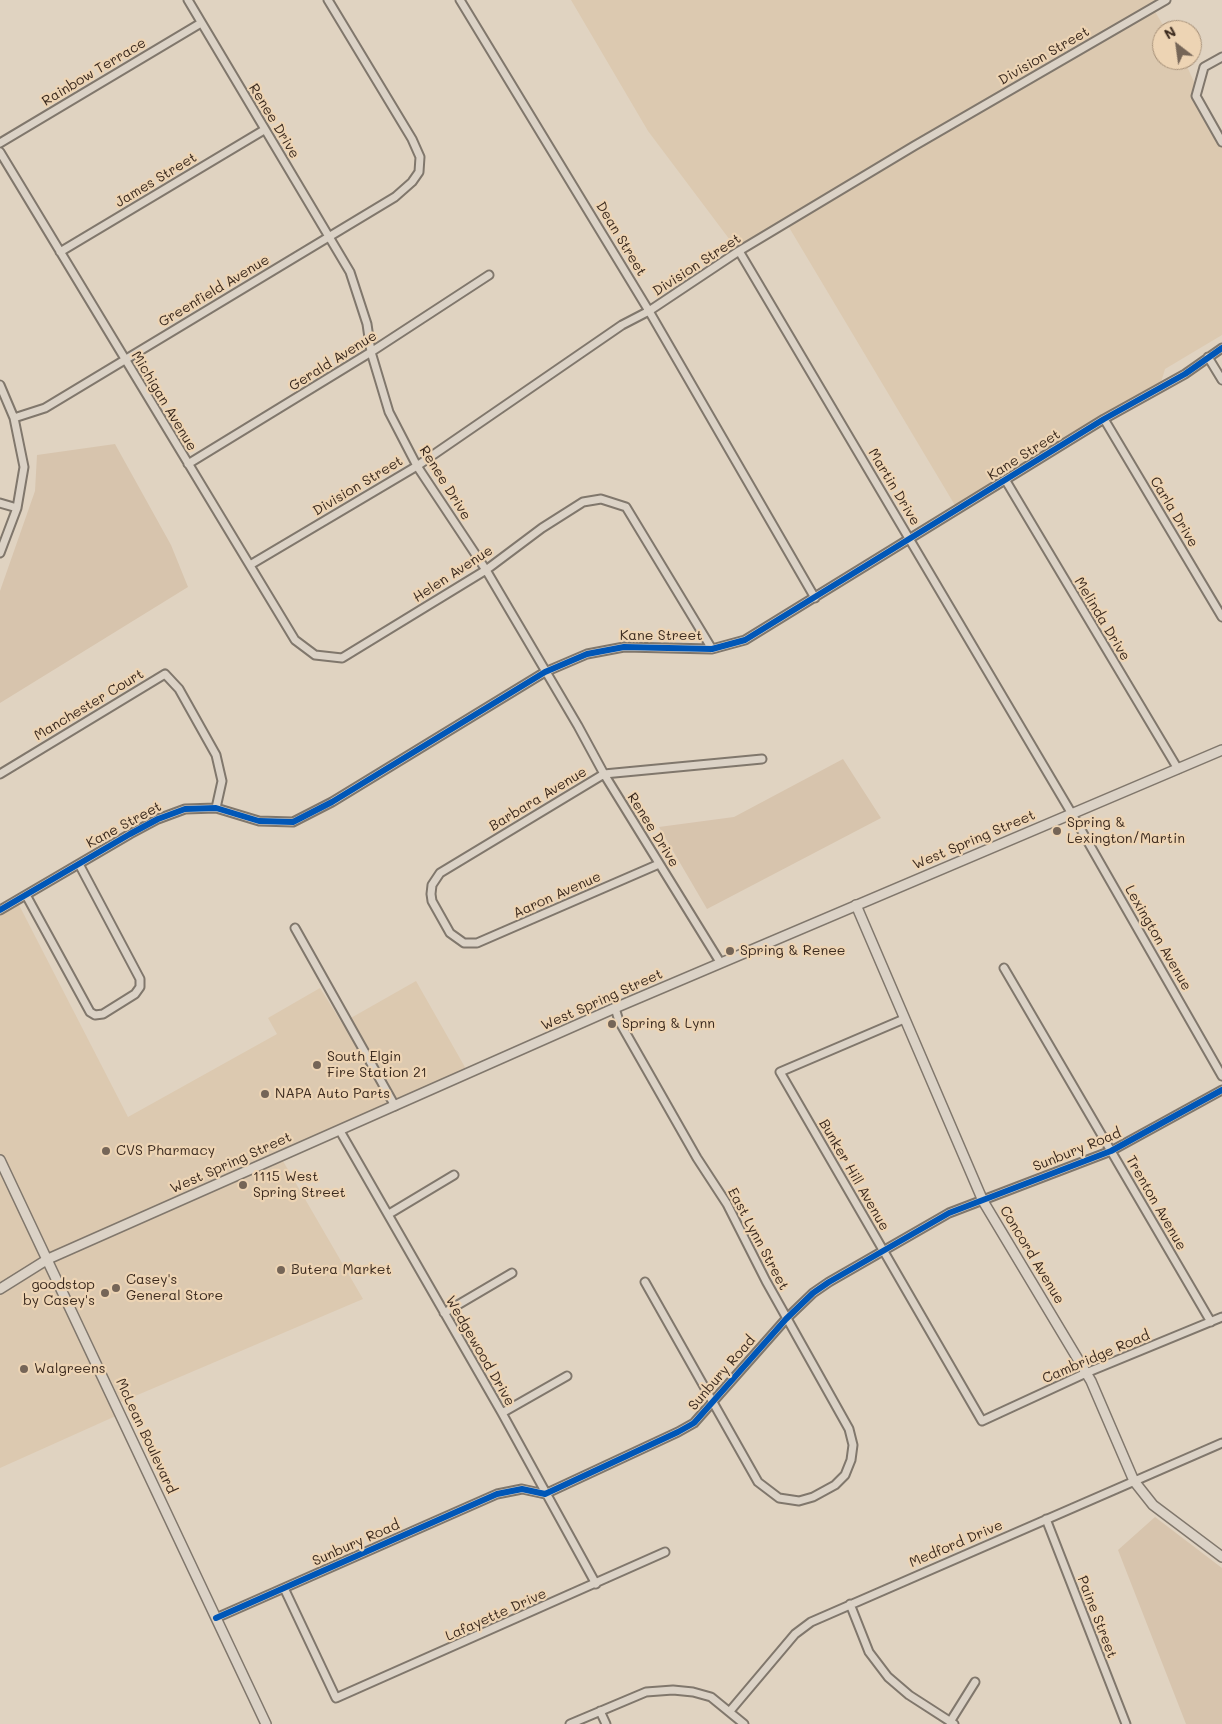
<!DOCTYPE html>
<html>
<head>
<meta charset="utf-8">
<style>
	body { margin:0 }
	#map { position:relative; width:1222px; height:1724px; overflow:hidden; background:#e0d3c1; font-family:Mali,sans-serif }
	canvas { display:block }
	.north { position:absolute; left:1152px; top:20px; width:50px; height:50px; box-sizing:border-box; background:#edd4b4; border:1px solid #a69078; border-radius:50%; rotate:330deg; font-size:14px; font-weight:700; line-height:20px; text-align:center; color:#3b2a1e }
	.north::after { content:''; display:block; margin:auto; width:18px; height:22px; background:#756557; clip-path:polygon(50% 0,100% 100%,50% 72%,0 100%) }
</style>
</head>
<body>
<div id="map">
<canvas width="1222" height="1724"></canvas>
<div class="north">N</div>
</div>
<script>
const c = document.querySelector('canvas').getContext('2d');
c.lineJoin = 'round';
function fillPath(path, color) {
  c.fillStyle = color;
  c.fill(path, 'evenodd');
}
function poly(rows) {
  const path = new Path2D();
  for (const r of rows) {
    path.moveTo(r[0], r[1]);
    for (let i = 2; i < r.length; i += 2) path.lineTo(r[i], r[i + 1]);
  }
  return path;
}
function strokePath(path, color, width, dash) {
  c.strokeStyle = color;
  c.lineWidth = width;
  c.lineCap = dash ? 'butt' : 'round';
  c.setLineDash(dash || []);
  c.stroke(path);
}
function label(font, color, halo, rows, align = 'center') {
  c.font = font + ' Mali,sans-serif';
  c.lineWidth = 4.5;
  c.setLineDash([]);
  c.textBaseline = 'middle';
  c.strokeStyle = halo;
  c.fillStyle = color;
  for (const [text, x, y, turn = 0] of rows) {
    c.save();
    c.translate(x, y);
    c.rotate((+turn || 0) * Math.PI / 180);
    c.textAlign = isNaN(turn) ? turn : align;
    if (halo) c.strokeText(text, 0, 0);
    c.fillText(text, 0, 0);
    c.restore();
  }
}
fillPath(poly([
	[571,0,1162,0,1154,10,1166,30,1162,30,1162,60,1184,60,1222,143,1222,335,1165,369,1160,386,956,507,787,224,739,252,648,131],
	[18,903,128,1117,277,1034,268,1018,320,988,342,1023,416,981,466,1069,50,1255,0,1154,0,914],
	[283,1161,363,1299,121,1402,54,1262],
	[0,1169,43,1258,0,1284],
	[46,1265,118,1415,0,1468,0,1293]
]), '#dcc9b0');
fillPath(poly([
	[115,444,171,545,188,587,0,703,0,591,35,491,37,455],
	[843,759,881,818,707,909,659,827,734,817],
	[1155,1517,1222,1568,1222,1724,1186,1724,1118,1550]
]), '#d7c4ad');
const minor = poly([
	[188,0,350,272,367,324,371,352,389,412,417,466,486,570,578,726,604,774,720,962],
	[460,0,649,311,815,598],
	[1222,57,1204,67,1196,96,1222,142],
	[0,143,201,23],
	[0,152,295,640,315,655,342,658,486,570,542,528,583,502,601,499,626,507,712,649],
	[739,251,1072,814,1222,1076],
	[60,252,264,130],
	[1208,357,1222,380],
	[0,385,14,418,24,467,17,508,0,553],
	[14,418,45,408,395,197,412,182,419,172,420,157,412,139,328,0],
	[1104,419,1222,617],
	[188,464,371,352,489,275],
	[1006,481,1178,769],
	[0,503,17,508],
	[250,565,417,466,622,325,649,311,739,251,914,146,1166,0],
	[0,774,165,674,179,689,216,755,222,781,216,808],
	[659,864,477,943,464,943,450,933,432,901,431,894,432,885,440,873,604,774,762,759],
	[26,895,90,1012,95,1015,103,1014,135,994,140,987,140,979,79,864],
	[0,910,130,834,158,819,185,809,216,808,259,821,293,822,332,802,545,672,587,654,624,647,712,649,745,640,1104,419,1185,374,1222,348],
	[295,928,395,1106],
	[1004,968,1211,1322],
	[615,1008,619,1021,697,1158,727,1204,766,1281,849,1429,853,1445,851,1460,845,1475,835,1485,813,1497,799,1501,779,1498,758,1482,645,1282],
	[904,1019,780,1072,982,1421,1086,1373,1222,1317],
	[340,1131,502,1413,596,1584],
	[389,1214,454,1175],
	[444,1313,512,1273],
	[502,1413,567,1376],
	[1046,1519,1126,1724],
	[284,1588,336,1698,665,1552],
	[850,1604,869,1652,888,1677,909,1695,954,1724],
	[216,1618,497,1494,522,1489,545,1494,678,1432,694,1423,786,1319,813,1293,829,1282,949,1213,1111,1151,1222,1090],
	[600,1711,606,1724],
	[730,1711,795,1634,811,1622,1222,1443],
	[950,1722,975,1682],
	[570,1724,646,1692,673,1690,693,1692,711,1697,744,1724]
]);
const tertiary = poly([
	[856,905,983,1201,1091,1381,1134,1481,1153,1505,1222,1557]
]);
const secondary = poly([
	[0,1160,266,1724],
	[0,1289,48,1259,615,1008,1222,750]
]);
strokePath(minor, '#80776c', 11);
strokePath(tertiary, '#80776c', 12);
strokePath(secondary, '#80776c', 12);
strokePath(minor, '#dbd2c6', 7);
strokePath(tertiary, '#dbd2c6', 9);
strokePath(secondary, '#dbd2c6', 9);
strokePath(poly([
	[0,910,130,834,158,819,185,809,216,808,259,821,293,822,332,802,545,672,587,654,624,647,712,649,745,640,1104,419,1185,374,1222,348],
	[216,1618,497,1494,522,1489,545,1494,678,1432,694,1423,786,1319,813,1293,829,1282,949,1213,1111,1151,1222,1090]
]), '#0057b8', 6);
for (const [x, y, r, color] of [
	[1057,831,5,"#756557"],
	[730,951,5,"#756557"],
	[612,1024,5,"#756557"],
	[317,1065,5,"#756557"],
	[265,1094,5,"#756557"],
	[106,1151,5,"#756557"],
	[243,1185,5,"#756557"],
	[281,1270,5,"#756557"],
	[116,1288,5,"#756557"],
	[105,1293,5,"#756557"],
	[24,1369,5,"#756557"]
]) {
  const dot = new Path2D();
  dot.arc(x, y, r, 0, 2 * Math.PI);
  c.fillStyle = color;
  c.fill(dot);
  strokePath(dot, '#edd4b4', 2);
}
label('14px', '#3b2a1e', '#edd4b4', [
	["Division Street",1044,56,-30],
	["Rainbow Terrace",94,72,-31],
	["Renee Drive",274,121,59],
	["James Street",156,180,-31],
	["Dean Street",621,239,59],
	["Division Street",697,265,-33],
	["Greenfield Avenue",214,291,-31],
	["Gerald Avenue",333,361,-32],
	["Michigan Avenue",164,401,59],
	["Kane Street",1024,455,-32],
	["Renee Drive",445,483,58],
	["Division Street",358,486,-31],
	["Martin Drive",894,487,59],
	["Carla Drive",1174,512,59],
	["Helen Avenue",453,574,-33],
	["Melinda Drive",1102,619,59],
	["Kane Street",661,636],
	["Manchester Court",89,705,-31],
	["Barbara Avenue",538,799,-31],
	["Kane Street",124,825,-28],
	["Renee Drive",653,830,58],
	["West Spring Street",974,840,-23],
	["Aaron Avenue",557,895,-24],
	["Lexington Avenue",1158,938,60],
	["West Spring Street",602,1000,-24],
	["Sunbury Road",1077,1150,-22],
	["West Spring Street",231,1163,-24],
	["Bunker Hill Avenue",854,1175,60],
	["Trenton Avenue",1156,1203,60],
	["East Lynn Street",758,1239,62],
	["Concord Avenue",1032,1255,59],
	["Wedgewood Drive",480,1351,60],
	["Cambridge Road",1096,1357,-23],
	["Sunbury Road",722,1373,-49],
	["McLean Boulevard",146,1436,65],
	["Sunbury Road",356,1543,-24],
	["Medford Drive",956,1544,-23],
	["Lafayette Drive",496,1615,-24],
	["Paine Street",1097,1617,69]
]);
label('14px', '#3b2a1e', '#edd4b4', [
	["Spring &",1067,823],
	["Lexington/Martin",1067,839],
	["Spring & Renee",740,951],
	["Spring & Lynn",622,1024],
	["South Elgin",327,1057],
	["Fire Station 21",327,1073],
	["NAPA Auto Parts",275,1094],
	["CVS Pharmacy",116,1151],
	["1115 West",253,1177],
	["Spring Street",253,1193],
	["Butera Market",291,1270],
	["Casey's",126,1280],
	["General Store",126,1296],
	["goodstop",95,1285,"right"],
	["by Casey's",95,1301,"right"],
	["Walgreens",34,1369]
], 'left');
</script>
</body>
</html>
